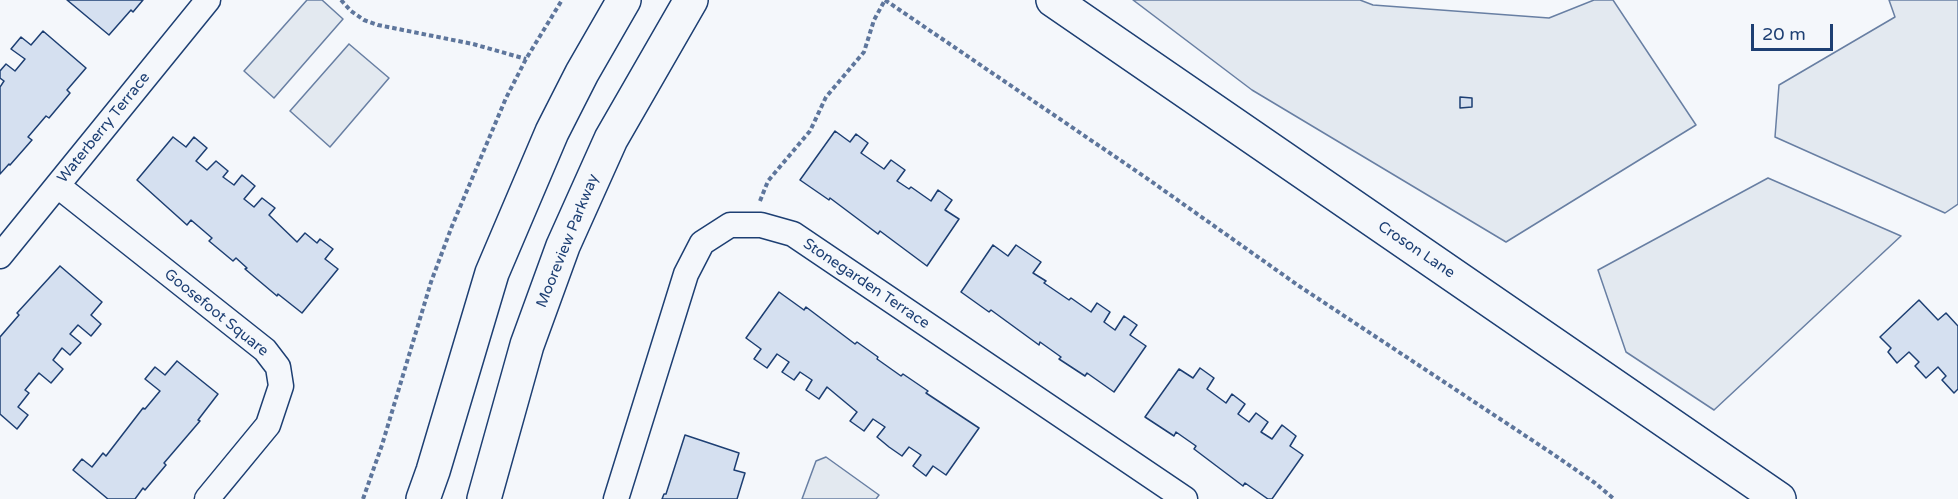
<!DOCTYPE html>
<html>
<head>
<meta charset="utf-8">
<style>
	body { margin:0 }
	#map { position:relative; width:1958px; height:499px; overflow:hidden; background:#f4f7fb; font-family:"Varela Round",sans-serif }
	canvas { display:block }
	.scale { position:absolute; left:1751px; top:24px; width:82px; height:27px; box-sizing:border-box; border:3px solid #1d3f73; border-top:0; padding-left:8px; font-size:18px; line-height:21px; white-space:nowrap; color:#1d3f73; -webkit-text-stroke:4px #f4f7fb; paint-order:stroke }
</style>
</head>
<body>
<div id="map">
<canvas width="1958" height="499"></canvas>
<div class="scale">20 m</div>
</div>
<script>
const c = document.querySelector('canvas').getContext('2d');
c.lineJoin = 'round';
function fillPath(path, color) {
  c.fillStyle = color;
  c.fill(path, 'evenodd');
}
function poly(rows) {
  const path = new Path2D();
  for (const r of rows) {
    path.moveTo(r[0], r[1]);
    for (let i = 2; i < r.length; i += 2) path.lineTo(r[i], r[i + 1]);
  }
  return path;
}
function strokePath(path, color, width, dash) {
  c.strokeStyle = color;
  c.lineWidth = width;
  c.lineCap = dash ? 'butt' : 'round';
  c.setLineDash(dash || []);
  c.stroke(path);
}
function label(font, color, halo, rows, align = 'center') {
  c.font = font + ' "Varela Round",sans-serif';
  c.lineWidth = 4.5;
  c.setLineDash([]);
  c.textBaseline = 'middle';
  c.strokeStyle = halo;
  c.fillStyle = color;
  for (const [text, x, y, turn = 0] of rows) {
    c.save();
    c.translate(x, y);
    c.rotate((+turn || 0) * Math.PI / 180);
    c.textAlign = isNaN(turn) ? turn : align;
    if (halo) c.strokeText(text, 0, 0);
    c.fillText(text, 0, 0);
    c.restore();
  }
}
const green = poly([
	[307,0,322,0,343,19,274,98,244,71,307,0],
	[1133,0,1360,0,1373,5,1549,18,1594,0,1613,0,1696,125,1506,242,1252,90,1133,0],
	[1889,0,1958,0,1958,204,1945,213,1775,137,1779,85,1895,17,1889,0],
	[349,44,389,78,330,147,290,111,349,44],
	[1768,178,1901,236,1714,410,1626,352,1598,270,1768,178],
	[826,457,879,495,876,499,802,499,816,461,826,457]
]);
fillPath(green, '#e3e9f0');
strokePath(green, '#687fa3', 1.5);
const building = poly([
	[67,0,143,0,133,12,131,10,109,35,67,0],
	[43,31,86,68,67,90,70,93,49,118,46,116,28,137,32,140,10,165,9,164,0,174,0,87,4,81,0,78,0,71,6,64,15,71,25,59,11,49,21,37,31,45,43,31],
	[1460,97,1472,98,1472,107,1460,108,1460,97],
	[835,131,850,142,856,134,868,143,861,153,884,169,891,160,905,170,897,181,909,189,911,187,931,201,938,190,952,200,945,210,959,219,927,266,880,231,878,234,830,198,829,200,800,180,835,131],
	[173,137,186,147,194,137,207,148,196,161,207,170,216,161,228,171,223,177,234,185,242,175,255,186,244,199,254,207,262,198,275,208,269,215,297,242,305,233,317,243,320,239,333,249,325,259,338,269,302,313,278,294,277,296,245,269,247,268,236,258,233,261,209,241,212,238,191,220,187,225,137,180,173,137],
	[993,245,1008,256,1016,245,1041,262,1033,273,1046,281,1044,283,1069,300,1071,298,1091,312,1097,303,1110,312,1104,322,1115,330,1124,316,1137,325,1130,335,1146,346,1114,392,1087,373,1085,376,1059,359,1061,357,1040,342,1039,345,991,310,989,312,961,292,993,245],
	[60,266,102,302,91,315,101,324,91,336,78,325,70,334,81,343,70,355,62,348,53,360,63,369,51,383,39,373,25,390,29,393,18,407,28,415,17,429,0,414,0,337,19,315,17,313,60,266],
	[779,292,804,310,806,307,855,344,857,342,878,357,877,359,901,376,903,374,928,391,926,393,979,428,946,475,933,466,926,476,913,466,921,455,909,447,902,456,889,447,877,437,885,427,873,419,864,431,850,421,857,412,827,387,819,399,806,390,812,380,800,372,794,380,782,372,789,362,777,354,767,368,754,359,761,349,746,338,779,292],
	[1919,300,1938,320,1946,313,1958,326,1958,389,1954,393,1942,380,1946,376,1938,367,1926,378,1915,366,1919,362,1909,352,1897,363,1888,352,1891,348,1880,337,1919,300],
	[177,361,218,394,198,420,200,421,164,463,166,465,145,490,143,488,135,499,108,499,73,470,82,459,92,467,103,453,106,456,143,408,145,409,160,391,145,379,155,367,165,375,177,361],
	[1200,368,1214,378,1207,389,1226,403,1232,394,1245,404,1238,414,1249,422,1256,413,1268,422,1261,432,1272,439,1282,425,1296,436,1290,446,1303,455,1272,499,1268,499,1245,483,1243,486,1194,449,1196,446,1176,432,1174,436,1145,417,1179,369,1193,378,1200,368],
	[685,435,739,453,734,470,745,473,737,499,662,499,664,494,666,494,685,435]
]);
fillPath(building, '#d5e0f0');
strokePath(building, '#1d3f73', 1.5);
const street = poly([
	[58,186,265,350,278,367,281,386,268,425,207,499],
	[0,256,208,0],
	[616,499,686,274,702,243,730,225,761,225,793,234,1185,499]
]);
const secondary = poly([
	[1053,0,1779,499],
	[423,499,433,471,492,273,552,132,582,73,624,0],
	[484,499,527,345,563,246,611,139,691,0]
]);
strokePath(street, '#1d3f73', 27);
strokePath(secondary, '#1d3f73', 36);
strokePath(poly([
	[341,0,351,11,364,20,378,25,473,44,526,59],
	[885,0,1145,177,1299,286,1553,454,1595,483,1614,499],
	[760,201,768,181,810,131,826,97,864,52,874,20,885,0],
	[363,499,382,445,431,282,452,226,506,98,526,59,562,0]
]), '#5e769c', 4, [4.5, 3]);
strokePath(street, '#f4f7fb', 24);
strokePath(secondary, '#f4f7fb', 33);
label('15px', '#1d3f73', '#f4f7fb', [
	["Waterberry Terrace",104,128,-51],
	["Mooreview Parkway",568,241,-68],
	["Croson Lane",1416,250,34],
	["Stonegarden Terrace",866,284,34],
	["Goosefoot Square",216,313,39]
]);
</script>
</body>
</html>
